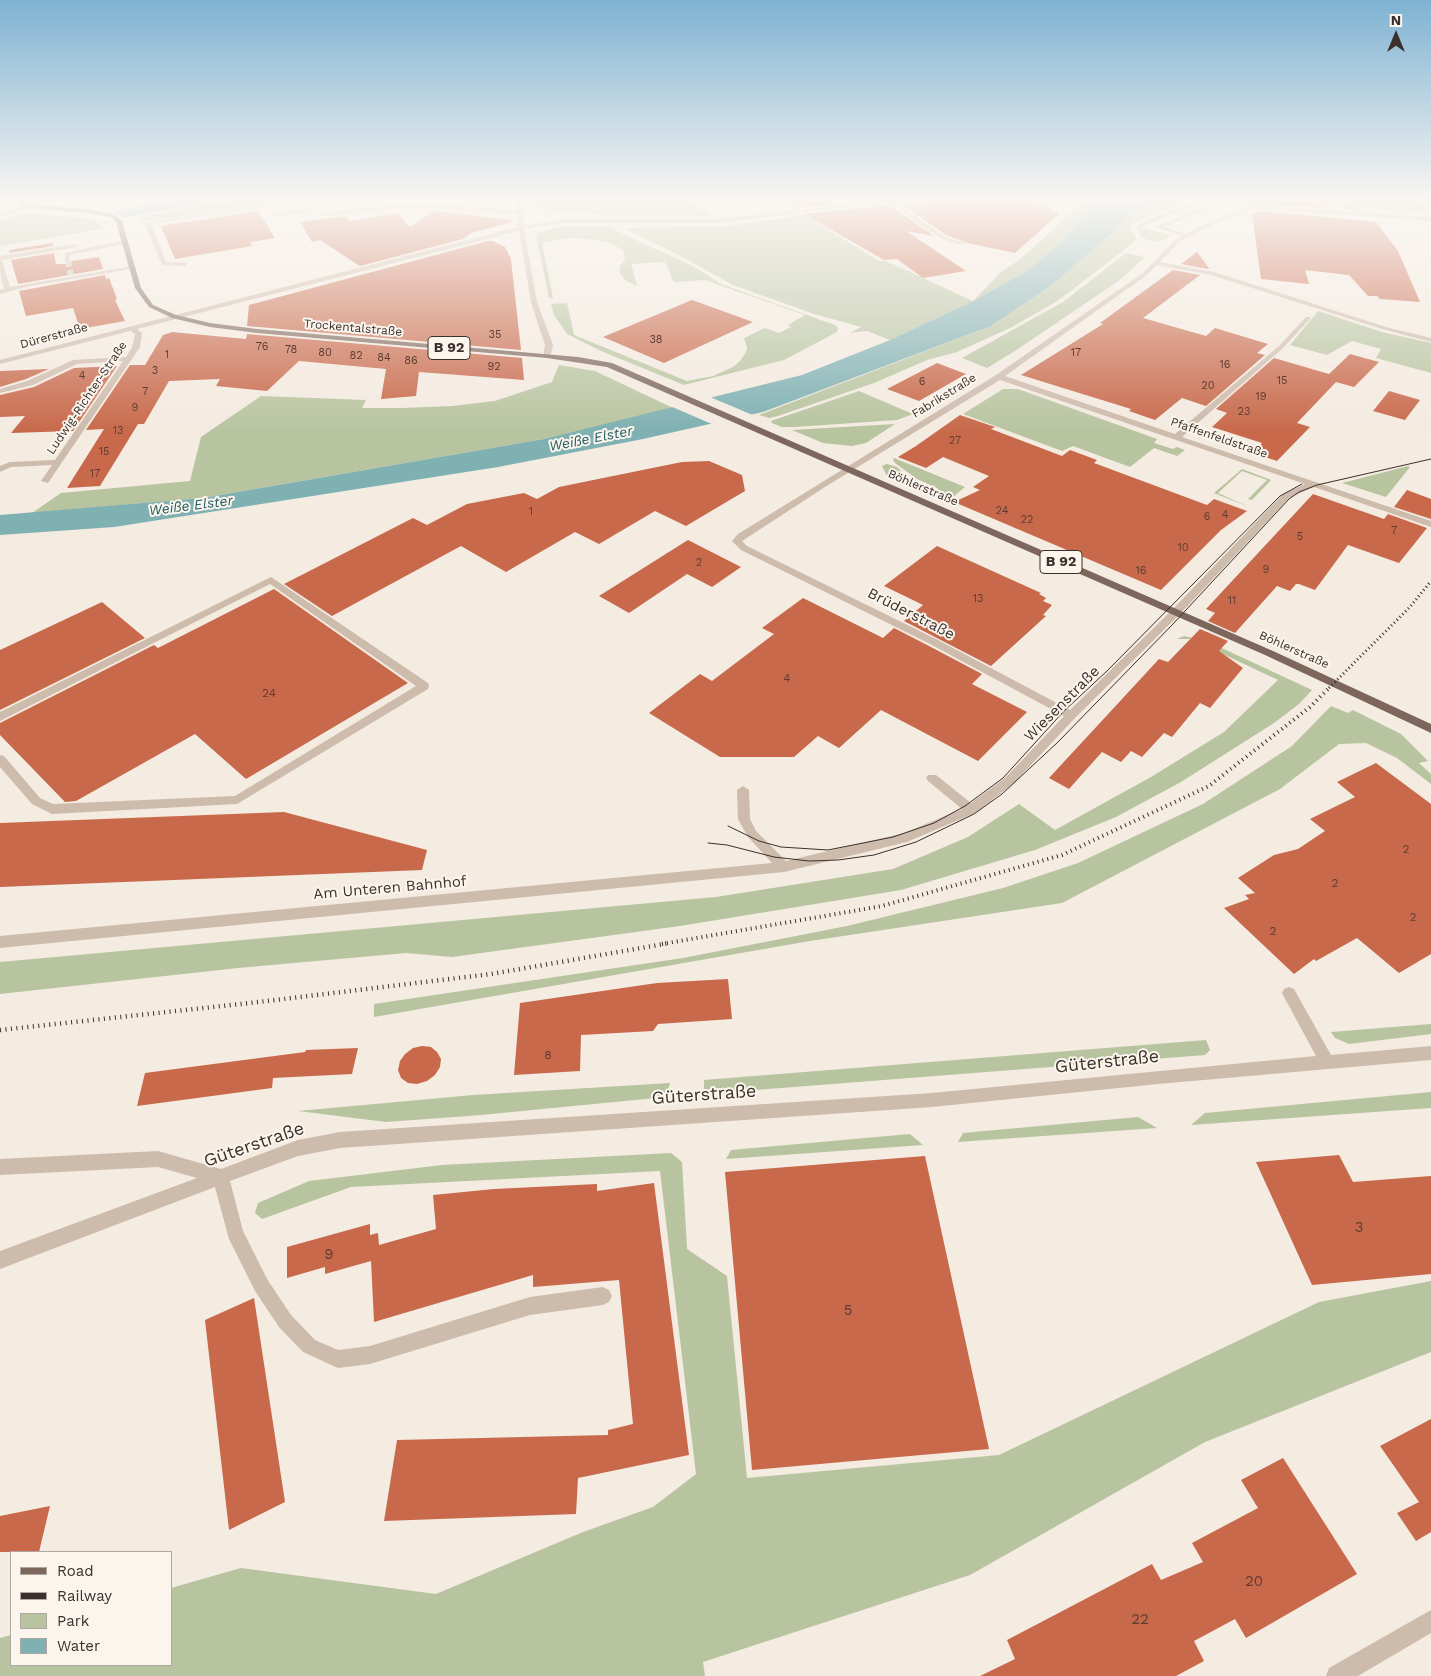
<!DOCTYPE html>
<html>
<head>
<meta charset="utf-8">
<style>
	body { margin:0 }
	#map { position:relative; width:1431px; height:1676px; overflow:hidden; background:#f4ebe1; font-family:"Work Sans",sans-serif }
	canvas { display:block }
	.legend { position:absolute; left:10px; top:1551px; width:162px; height:115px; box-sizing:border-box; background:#fbf5ee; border:1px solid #aea6a0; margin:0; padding:6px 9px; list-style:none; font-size:15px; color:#3b302b }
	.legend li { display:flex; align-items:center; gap:10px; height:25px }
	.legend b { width:25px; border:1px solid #aea6a0 }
	.north { position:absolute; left:1371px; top:10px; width:50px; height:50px; -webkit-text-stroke:4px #fbf5ee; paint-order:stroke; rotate:0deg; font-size:14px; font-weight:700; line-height:20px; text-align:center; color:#3b302b }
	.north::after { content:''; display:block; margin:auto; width:18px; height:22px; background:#3b302b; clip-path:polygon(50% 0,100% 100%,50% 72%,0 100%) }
</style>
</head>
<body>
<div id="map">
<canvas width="1431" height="1676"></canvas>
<ul class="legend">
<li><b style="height:6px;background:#7d675c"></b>Road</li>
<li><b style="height:6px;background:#3b302b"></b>Railway</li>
<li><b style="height:14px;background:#b8c4a0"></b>Park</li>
<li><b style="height:14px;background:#7fb0b2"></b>Water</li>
</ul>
<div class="north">N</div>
</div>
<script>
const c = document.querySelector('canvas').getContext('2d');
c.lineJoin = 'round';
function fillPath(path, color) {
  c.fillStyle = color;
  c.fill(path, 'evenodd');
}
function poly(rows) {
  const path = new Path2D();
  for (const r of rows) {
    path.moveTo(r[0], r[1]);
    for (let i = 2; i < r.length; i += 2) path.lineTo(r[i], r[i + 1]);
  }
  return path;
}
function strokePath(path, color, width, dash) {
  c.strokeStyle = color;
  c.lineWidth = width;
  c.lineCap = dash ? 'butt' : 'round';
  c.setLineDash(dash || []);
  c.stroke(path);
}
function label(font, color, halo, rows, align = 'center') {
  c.font = font + ' "Work Sans",sans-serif';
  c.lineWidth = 4;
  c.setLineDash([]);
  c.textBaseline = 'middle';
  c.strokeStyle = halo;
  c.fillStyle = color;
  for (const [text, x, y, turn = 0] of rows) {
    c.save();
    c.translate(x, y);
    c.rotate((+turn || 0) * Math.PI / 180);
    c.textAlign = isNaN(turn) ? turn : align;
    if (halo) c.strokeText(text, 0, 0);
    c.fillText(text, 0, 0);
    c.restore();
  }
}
fillPath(poly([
	[240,198,305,198,142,222,139,217],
	[533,198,683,198,694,202,713,217,627,216,554,211,534,208],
	[1088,198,1104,198,1095,204,1079,220,1067,237,1027,271,973,301,890,340,867,331,850,333,861,327,814,314,733,285,673,252,627,230,627,228,727,226,805,215,879,261,886,261,973,301,1001,272,1019,260],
	[1154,198,1196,198,1132,223,1130,227,1136,238,1133,243,1059,300,1012,327,957,352,927,360,874,383,778,416,769,418,759,415,991,326,1052,285,1117,229,1132,213,1147,205],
	[1205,198,1213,198,1193,206,1199,208,1189,207,1142,227,1170,235,1167,238,1159,242,1148,240,1141,237,1136,227,1137,226,1149,219],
	[1241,198,1347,198,1326,208,1257,204,1239,206,1222,211,1249,201],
	[1358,198,1414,198,1426,208,1427,213,1394,213,1386,209,1360,208,1365,212,1346,210,1340,207],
	[25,213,95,219,103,229,0,246,0,220],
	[561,227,614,227,616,231,693,266,721,284,835,325,838,328,837,332,784,360,684,385,601,351,567,334,554,315,551,304,567,303,574,335,687,381,713,376,733,367,740,361,746,352,747,347,744,338,765,328,779,333,791,327,788,325,805,315,705,280,674,282,665,262,631,264,637,286,625,280,620,273,620,266,625,260,623,250,610,243,587,239,569,238,542,243,553,298,549,298,536,235,539,232],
	[1126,253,1145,257,1120,280,1015,351,987,368,962,358,1063,302],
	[1318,311,1382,332,1431,343,1431,373,1376,358,1381,349,1352,341,1327,355,1290,345],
	[559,365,595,371,673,408,544,439,203,498,32,513,61,493,190,481,201,437,261,396,366,400,362,408,402,408,452,406,495,401,552,382],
	[1003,389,1018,389,1157,439,1154,443,1173,449,1177,447,1185,450,1177,456,1154,448,1130,467,1073,446,1062,451,963,414],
	[859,391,913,414,897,420,795,427,782,427,772,423,771,421],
	[895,424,866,443,852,446,823,443,792,430],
	[894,458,965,487,948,501,937,488,917,479,895,463,893,460],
	[887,464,897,467,908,478,927,488,937,497,887,476,882,466],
	[1408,466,1410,467,1386,497,1342,483],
	[1242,469,1271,480,1252,500,1248,499,1267,480,1242,471,1218,493,1249,507,1214,493],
	[1184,636,1196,639,1198,637,1312,690,1299,704,1274,723,1181,782,1116,817,1035,850,901,890,680,926,452,957,406,953,238,968,0,994,0,962,716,897,893,869,968,837,1019,804,1055,830,1151,777,1224,732,1278,680,1191,639,1177,639],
	[1331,706,1348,713,1353,710,1401,734,1428,761,1419,763,1431,774,1431,784,1397,758,1366,743,1339,744,1280,789,1062,903,810,941,374,1017,374,1004,683,958,847,926,1003,888,1078,863,1203,804,1292,746],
	[1431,1024,1431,1034,1349,1044,1335,1038,1331,1032],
	[1206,1040,1210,1050,1205,1055,704,1094,704,1080],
	[670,1083,666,1097,481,1115,386,1122,298,1111,473,1095],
	[1431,1092,1431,1108,1191,1125,1205,1113],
	[1138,1117,1157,1128,958,1142,963,1133],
	[910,1134,923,1145,726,1159,731,1150],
	[671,1153,682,1162,687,1249,727,1276,747,1478,999,1455,1319,1302,1431,1281,1431,1352,1205,1442,970,1575,703,1662,705,1676,0,1676,0,1638,11,1635,11,1665,171,1665,171,1588,241,1568,436,1594,583,1532,653,1507,696,1474,660,1171,351,1187,262,1219,255,1213,258,1203,309,1181,442,1165]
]), '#b8c4a0');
fillPath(poly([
	[1104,198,1154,198,1147,205,1132,213,1117,229,1052,285,991,326,763,412,643,439,498,467,114,527,0,535,0,515,203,498,544,439,802,375,890,340,973,301,1027,271,1067,237,1079,220,1095,204]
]), '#7fb0b2');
fillPath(poly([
	[710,397,755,416,714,425,670,406]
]), '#f4ebe1');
fillPath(poly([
	[186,198,210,198,204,202,124,218,117,214,124,210,186,198]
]), '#7fb0b2');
fillPath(poly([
	[788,198,825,198,833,204,801,208],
	[949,198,1034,198,1059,214,1015,253,968,243,946,235,900,203],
	[1292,198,1340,198,1321,208,1276,205],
	[889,205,934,236,906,231,966,271,923,278,897,259,884,260,804,214],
	[258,211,275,238,250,242,252,246,175,259,161,226],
	[434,211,512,220,512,222,471,233,463,239,360,266,320,240,312,242,300,222,345,216,350,221,397,213,410,227],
	[1260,211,1376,222,1398,251,1420,302,1380,299,1377,296,1368,296,1349,275,1305,270,1309,284,1261,279,1252,214],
	[488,241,493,241,505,247,511,259,521,350,247,326,249,305],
	[53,243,53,246,9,253,9,250],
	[1197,252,1209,268,1208,269,1181,264],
	[54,253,56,264,70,264,72,261,99,257,103,269,18,284,11,260],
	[1173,270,1200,275,1143,318,1206,336,1215,328,1268,344,1257,353,1265,355,1206,406,1182,398,1155,420,1129,411,1131,409,1021,375,1103,324,1100,323],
	[105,275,106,279,109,278,117,299,115,300,125,321,80,329,73,308,26,316,19,291],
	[692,300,753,322,664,363,603,337],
	[172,332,246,339,247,334,522,358,524,380,419,372,416,396,381,399,386,369,299,361,267,391,216,386,220,379,169,381,144,424,138,424,100,486,67,488,104,429,86,430,130,365,145,365,163,335],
	[1350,354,1379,362,1354,387,1336,382,1297,423,1310,427,1277,461,1253,453,1262,443,1212,427,1227,413,1216,409,1274,358,1329,374],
	[937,363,966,374,919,401,887,389],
	[117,366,73,431,11,433,25,416,0,417,0,395,34,387,74,368],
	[49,369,26,379,0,387,0,371],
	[1389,391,1420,400,1405,420,1373,411],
	[960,415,995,427,991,429,1062,456,1070,450,1097,460,1094,463,1207,505,1214,499,1247,511,1221,530,1161,590,954,502,980,490,973,487,989,476,943,457,926,468,898,457,916,446],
	[709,461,742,475,745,491,686,526,655,511,599,544,575,532,506,572,461,546,332,616,284,584,413,518,427,525,467,504,524,493,537,499,559,487,682,462],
	[1407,490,1431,499,1431,519,1394,507],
	[1313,494,1384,519,1388,514,1427,528,1399,563,1348,545,1315,590,1299,584,1296,584,1290,591,1277,586,1235,633,1208,621,1215,613,1206,609],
	[688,540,741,567,712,587,687,574,629,613,599,596],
	[937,546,1041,593,1039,594,1046,598,1043,601,1052,605,1043,615,1046,616,991,666,904,621,923,605,884,586],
	[274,589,408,683,246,779,195,734,76,801,65,802,0,735,0,723,154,645,158,648],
	[803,598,883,638,894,628,929,646,982,674,972,684,1027,712,978,761,881,710,839,748,818,736,794,757,720,757,649,713,700,674,712,681,774,634,762,628],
	[102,602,145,638,0,710,0,650],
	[1200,629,1228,641,1219,651,1243,668,1210,708,1200,703,1172,737,1164,733,1142,757,1131,751,1121,762,1102,752,1069,789,1049,778,1159,659,1168,662],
	[1376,763,1431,804,1431,954,1399,973,1357,938,1316,961,1314,959,1294,974,1224,908,1249,899,1245,895,1255,893,1238,878,1274,855,1298,849,1325,831,1310,819,1355,797,1337,782],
	[284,812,427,850,422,870,0,887,0,823],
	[728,979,732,1019,658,1024,653,1031,581,1035,580,1071,514,1075,520,1003,657,983],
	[422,1046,431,1047,437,1052,441,1059,440,1067,435,1075,427,1081,417,1084,408,1083,401,1078,398,1070,400,1061,405,1054,413,1048],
	[358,1048,352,1074,273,1078,272,1088,137,1106,145,1073,305,1052,306,1050],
	[1339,1155,1353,1182,1431,1176,1431,1274,1312,1285,1256,1162],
	[925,1156,989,1449,752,1470,725,1172],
	[654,1183,689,1455,578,1478,576,1514,384,1521,397,1440,608,1435,608,1430,633,1424,619,1280,533,1287,533,1275,374,1322,371,1261,325,1274,325,1267,287,1278,287,1247,370,1224,370,1235,378,1233,379,1245,436,1229,433,1195,494,1189,597,1184,597,1191],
	[254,1298,285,1502,229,1530,205,1320],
	[1431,1419,1431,1532,1416,1541,1397,1513,1419,1502,1380,1446],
	[1283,1458,1357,1574,1246,1638,1235,1619,1194,1641,1204,1661,1176,1676,980,1676,1015,1659,1007,1640,1152,1564,1161,1580,1203,1562,1192,1543,1258,1508,1241,1480],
	[50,1506,39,1552,0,1552,0,1516]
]), '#c8694b');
strokePath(poly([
	[68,261,71,276]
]), '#cfc6bd', 6, [6, 3]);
fillPath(poly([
	[305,198,310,198,317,210,276,216,273,214,311,208,307,201,151,224,166,262,187,263,185,266,162,265,145,223,305,198],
	[516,198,522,198,524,226,567,219,718,219,794,210,779,198,785,198,800,210,889,198,912,198,894,201,945,237,966,243,963,245,941,239,888,202,718,223,567,223,534,227,524,229,537,302,553,345,550,358,543,356,545,345,531,302,519,231,137,329,142,333,140,347,48,483,41,481,52,465,11,467,0,472,0,466,10,462,55,460,123,361,77,364,33,385,0,393,0,389,27,381,73,360,126,357,132,347,135,334,130,331,0,364,0,360,518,227,517,214,431,208,400,208,322,216,320,213,400,204,431,204,517,210,516,198],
	[1228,198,1235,198,1164,227,1186,234,1212,221,1254,205,1431,217,1431,221,1254,209,1216,223,1179,242,1160,262,1214,272,1386,327,1431,338,1431,342,1382,329,1211,275,1157,265,1147,275,1005,376,1175,434,1279,346,1306,317,1310,317,1310,319,1283,348,1182,437,1431,521,1431,527,1314,487,1289,498,1180,614,1075,718,1014,783,975,813,907,842,784,872,0,948,0,936,772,863,748,837,738,819,737,790,743,786,749,790,750,819,756,831,786,861,904,833,962,809,928,781,926,778,928,775,936,775,971,803,1006,777,1064,716,930,644,741,550,732,541,738,534,996,375,1143,273,1175,240,1182,236,1157,228,1157,226,1228,198],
	[1000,380,1305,484,1283,494,1172,610,1070,710,938,640,747,546,742,541,825,487,1000,380],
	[1427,198,1431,198,1431,200,1428,199,1427,198],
	[28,204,30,207,0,217,0,213,28,204],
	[126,240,128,243,70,255,70,262,65,261,65,253,126,240],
	[75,244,77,247,2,260,10,287,133,266,136,268,26,287,0,294,0,290,4,289,0,272,0,256,75,244],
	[271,577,428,683,429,686,428,689,237,804,52,814,32,804,0,767,0,755,4,756,40,798,53,804,235,796,416,686,270,584,0,721,0,712,271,577],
	[1289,987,1294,989,1331,1055,1431,1046,1431,1060,1158,1084,932,1107,340,1148,298,1156,230,1181,243,1231,267,1279,291,1315,315,1340,338,1350,370,1346,530,1297,603,1287,609,1290,612,1296,609,1302,603,1305,530,1315,370,1364,338,1368,303,1352,279,1327,255,1291,229,1239,215,1187,0,1269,0,1251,197,1178,158,1167,0,1175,0,1159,158,1151,221,1169,298,1140,340,1132,932,1093,1316,1056,1282,993,1284,989,1289,987],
	[1431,1610,1431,1633,1358,1676,1326,1676,1329,1668,1431,1610]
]), '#cdbbac');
fillPath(poly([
	[15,198,21,198,23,202,29,204,87,209,115,215,122,221,141,288,153,305,176,315,210,323,257,329,578,357,612,363,1273,651,1431,724,1431,733,1265,655,607,367,547,358,257,333,210,327,172,318,149,307,135,288,116,222,111,217,87,213,28,208,19,204,15,198],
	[1421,198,1427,198,1431,202,1431,207,1421,198]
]), '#7d675c');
strokePath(poly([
	[728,826,759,841,781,847,828,850,893,837,934,823,965,806,1003,778,1064,711,1107,671,1280,496,1302,484],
	[708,843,727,845,774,857,809,861,838,860,874,855,916,842,974,814,1002,794,1058,742,1173,624,1289,499,1299,492,1317,485,1431,459]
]), '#3b302b', 1);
strokePath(poly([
	[1329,688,1410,607,1431,581]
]), '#3b302b', 3, [1, 3]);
strokePath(poly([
	[662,944,882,906,1062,855,1209,786,1310,707,1330,687]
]), '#3b302b', 4, [1, 4]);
strokePath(poly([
	[0,1030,250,1003,491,974,670,943]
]), '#3b302b', 4.5, [1, 4.5]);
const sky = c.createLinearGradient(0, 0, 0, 432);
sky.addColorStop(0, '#7eb2d2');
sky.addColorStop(0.46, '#faf6f2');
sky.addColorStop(1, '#faf6f200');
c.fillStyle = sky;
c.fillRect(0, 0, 1431, 432);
label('11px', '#5e3e33', null, [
	["35",495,335],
	["38",656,340],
	["76",262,347],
	["78",291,350],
	["80",325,353],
	["17",1076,353],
	["1",167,355],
	["82",356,356],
	["84",384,358],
	["86",411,361],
	["16",1225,365],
	["92",494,367],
	["3",155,371],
	["4",82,376],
	["15",1282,381],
	["6",922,382],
	["20",1208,386],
	["7",145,392],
	["19",1261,397],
	["9",135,408],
	["23",1244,412],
	["13",118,431],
	["27",955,441],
	["15",104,452],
	["17",95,474],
	["24",1002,511],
	["1",531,512],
	["4",1225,515],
	["6",1207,517],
	["22",1027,520],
	["7",1394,531],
	["5",1300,537],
	["10",1183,548],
	["2",699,563],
	["9",1266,570],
	["16",1141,571],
	["13",978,599],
	["11",1232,601]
]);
label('12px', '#3b302b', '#fbf5ee', [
	["Trockentalstraße",353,328,5],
	["Dürerstraße",54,336,-15],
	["Fabrikstraße",944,396,-32],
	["Ludwig-Richter-Straße",87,398,-56],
	["Pfaffenfeldstraße",1219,438,19],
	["Böhlerstraße",923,488,23],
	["Böhlerstraße",1294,650,24]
]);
label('12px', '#5e3e33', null, [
	["4",787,678],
	["24",269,693],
	["2",1406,849],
	["2",1335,883],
	["2",1413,917],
	["2",1273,931],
	["8",548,1055]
]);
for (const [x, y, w] of [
	[449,348,42],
	[1061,562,42]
]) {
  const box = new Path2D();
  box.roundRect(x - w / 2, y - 11.5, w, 23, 4);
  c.fillStyle = '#fbf5ee';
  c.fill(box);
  strokePath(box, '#3b302b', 1);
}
label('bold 14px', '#3b302b', null, [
	["B 92",449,348],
	["B 92",1061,562]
]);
label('italic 14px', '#1f5a5e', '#fbf5ee', [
	["Weiße Elster",591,439,-11],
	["Weiße Elster",191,506,-7]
]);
label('15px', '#3b302b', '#fbf5ee', [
	["Brüderstraße",911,614,27],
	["Wiesenstraße",1062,704,-45],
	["Am Unteren Bahnhof",390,888,-5]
]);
label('15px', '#5e3e33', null, [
	["3",1359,1228],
	["9",329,1255],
	["5",848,1311],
	["20",1254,1582],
	["22",1140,1620]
]);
label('18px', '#3b302b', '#fbf5ee', [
	["Güterstraße",1107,1062,-6],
	["Güterstraße",704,1095,-4],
	["Güterstraße",254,1145,-19]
]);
</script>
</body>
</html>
